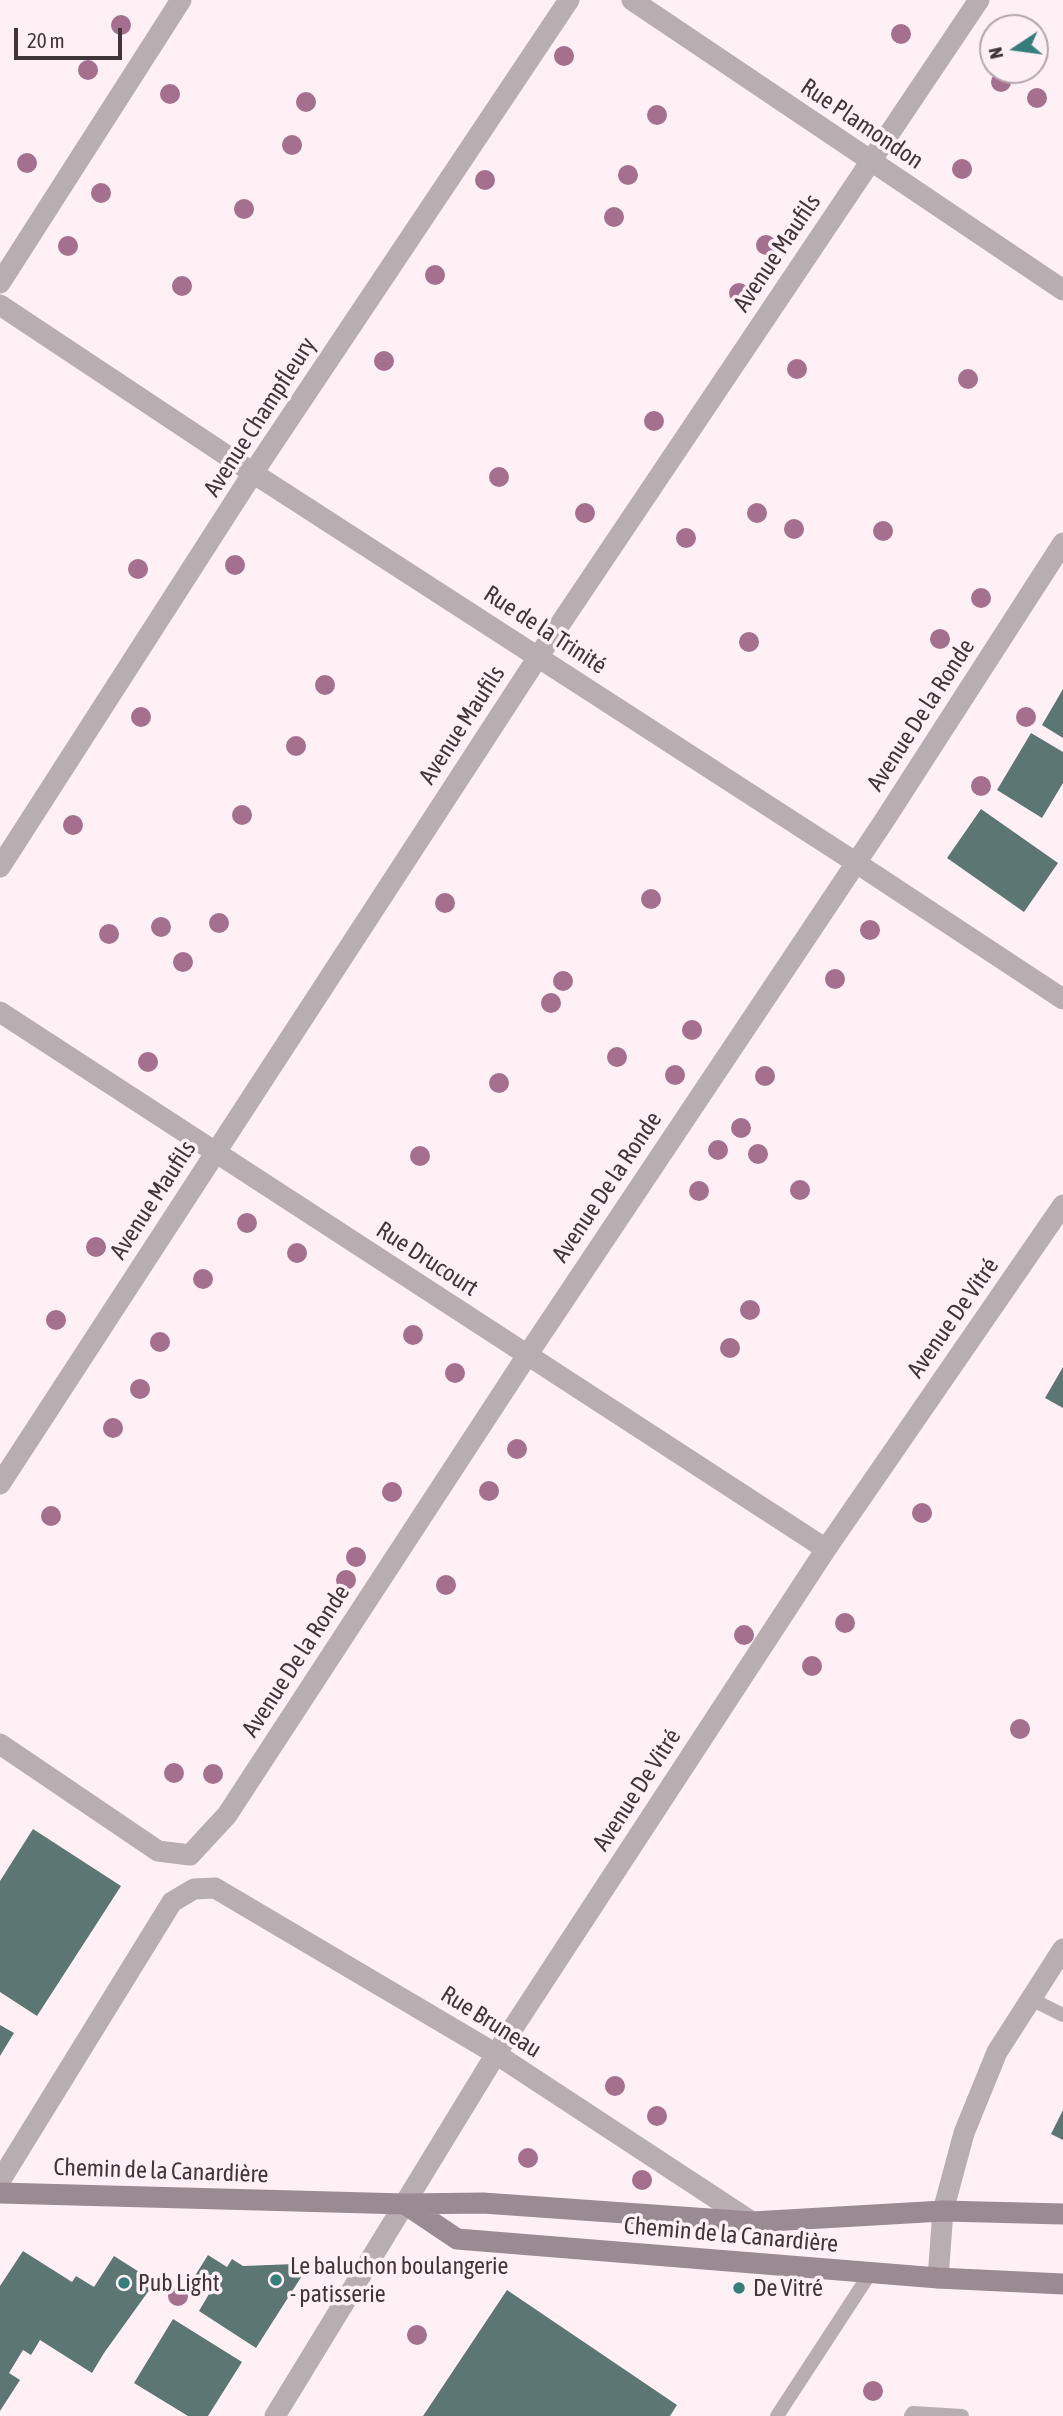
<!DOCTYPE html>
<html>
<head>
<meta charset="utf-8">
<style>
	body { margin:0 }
	#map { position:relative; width:1063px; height:2416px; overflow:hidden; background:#fff0f6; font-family:"Asap Condensed",sans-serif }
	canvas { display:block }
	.north { position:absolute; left:979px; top:14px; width:70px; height:70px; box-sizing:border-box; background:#fff0f6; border:2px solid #b3a6ab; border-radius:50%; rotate:257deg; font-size:19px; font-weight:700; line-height:28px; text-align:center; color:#40363a }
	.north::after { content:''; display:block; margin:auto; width:24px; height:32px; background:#367e7b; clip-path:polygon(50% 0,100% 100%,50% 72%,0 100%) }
	.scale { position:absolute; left:14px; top:28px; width:108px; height:32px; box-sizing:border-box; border:4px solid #40363a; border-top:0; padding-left:9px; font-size:21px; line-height:24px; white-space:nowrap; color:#40363a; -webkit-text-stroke:5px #fff0f6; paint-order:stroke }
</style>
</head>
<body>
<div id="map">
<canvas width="1063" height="2416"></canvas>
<div class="north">N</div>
<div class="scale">20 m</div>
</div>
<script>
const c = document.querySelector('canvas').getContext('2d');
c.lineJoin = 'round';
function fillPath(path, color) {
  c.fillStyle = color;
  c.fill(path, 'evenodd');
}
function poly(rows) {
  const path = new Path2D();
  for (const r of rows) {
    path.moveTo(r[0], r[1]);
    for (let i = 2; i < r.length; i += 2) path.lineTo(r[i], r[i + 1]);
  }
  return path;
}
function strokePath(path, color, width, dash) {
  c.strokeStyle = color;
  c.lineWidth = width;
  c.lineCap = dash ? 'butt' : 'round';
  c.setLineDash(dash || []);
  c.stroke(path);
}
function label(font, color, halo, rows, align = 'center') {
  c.font = font + ' "Asap Condensed",sans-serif';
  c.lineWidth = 7;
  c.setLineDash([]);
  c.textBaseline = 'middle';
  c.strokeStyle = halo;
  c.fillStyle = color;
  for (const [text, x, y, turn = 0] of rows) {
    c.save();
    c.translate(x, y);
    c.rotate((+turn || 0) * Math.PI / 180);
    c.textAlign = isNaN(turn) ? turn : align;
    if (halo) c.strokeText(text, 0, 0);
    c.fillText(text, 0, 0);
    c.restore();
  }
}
fillPath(poly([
	[1063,689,1063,738,1042,725],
	[1031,733,1063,752,1063,783,1042,818,997,790],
	[981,809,1058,863,1024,912,947,858],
	[1063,1367,1063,1408,1045,1398],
	[33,1829,121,1886,37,2016,0,1992,0,1881],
	[0,2025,14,2033,0,2056],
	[1063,2110,1063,2140,1051,2134],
	[23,2251,72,2282,76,2276,94,2287,114,2256,155,2282,104,2353,92,2373,40,2340,31,2355,23,2350,9,2373,20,2380,0,2411,0,2286],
	[208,2255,227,2267,232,2259,243,2266,295,2264,305,2271,256,2348,199,2311,209,2294,191,2282],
	[507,2290,677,2405,670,2416,423,2416],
	[173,2319,242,2362,208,2416,188,2416,134,2383]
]), '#5c7674');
strokePath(poly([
	[1031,1999,1063,2015],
	[777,2416,871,2272],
	[911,2416,913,2413,962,2416]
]), '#b8adb1', 14);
strokePath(poly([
	[632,0,1063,290],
	[0,283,181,0],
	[0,305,253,473,855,862,1063,999],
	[0,867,253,473,569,0],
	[0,1012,826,1549],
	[0,1484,538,657,979,0],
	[0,1744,158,1851,190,1855,227,1815,528,1354,884,821,1063,543],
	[0,2181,172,1902,194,1889,215,1888,496,2054,752,2222],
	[938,2278,943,2211,964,2133,997,2052,1063,1949],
	[275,2416,496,2054,826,1549,1063,1205]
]), '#b8adb1', 21);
strokePath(poly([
	[0,2193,405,2204,483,2203,752,2222,943,2211,1063,2214],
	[405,2204,457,2239,938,2278,1063,2284]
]), '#9a8a91', 21);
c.fillStyle = '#a56f8e';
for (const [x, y] of [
	[121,25],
	[901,34],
	[564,56],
	[88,70],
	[1001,82],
	[170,94],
	[1037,98],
	[306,102],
	[657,115],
	[292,145],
	[27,163],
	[962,169],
	[628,175],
	[485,180],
	[101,193],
	[244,209],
	[614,217],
	[766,245],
	[68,246],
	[435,275],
	[182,286],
	[739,293],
	[384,361],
	[797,369],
	[968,379],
	[654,421],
	[499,477],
	[585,513],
	[757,513],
	[794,529],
	[883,531],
	[686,538],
	[235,565],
	[138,569],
	[981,598],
	[940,639],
	[749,642],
	[325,685],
	[141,717],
	[1026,717],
	[296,746],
	[981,786],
	[242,815],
	[73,825],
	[651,899],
	[445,903],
	[219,923],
	[161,927],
	[870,930],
	[109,934],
	[183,962],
	[835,979],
	[563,981],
	[551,1003],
	[692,1030],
	[617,1057],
	[148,1062],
	[675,1075],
	[765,1076],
	[499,1083],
	[741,1128],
	[718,1150],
	[758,1154],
	[420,1156],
	[800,1190],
	[699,1191],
	[247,1223],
	[96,1247],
	[297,1253],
	[203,1279],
	[750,1310],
	[56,1320],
	[413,1335],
	[160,1342],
	[730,1348],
	[455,1373],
	[140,1389],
	[113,1428],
	[517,1449],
	[489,1491],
	[392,1492],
	[922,1513],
	[51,1516],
	[356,1557],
	[346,1580],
	[446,1585],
	[845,1623],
	[744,1635],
	[812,1666],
	[1020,1729],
	[174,1773],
	[213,1774],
	[615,2086],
	[657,2116],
	[528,2158],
	[642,2180],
	[178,2296],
	[417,2335],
	[873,2391]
]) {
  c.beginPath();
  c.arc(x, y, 10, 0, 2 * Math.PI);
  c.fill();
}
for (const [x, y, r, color] of [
	[276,2280,7,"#367e7b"],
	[124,2283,7,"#367e7b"],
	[739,2288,7,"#367e7b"]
]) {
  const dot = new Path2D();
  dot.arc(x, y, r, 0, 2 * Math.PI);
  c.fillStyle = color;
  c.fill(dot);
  strokePath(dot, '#fff0f6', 2.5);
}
label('24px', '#40363a', '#fff0f6', [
	["Rue Plamondon",862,124,34],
	["Avenue Maufils",777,253,-56],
	["Avenue Champfleury",260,417,-57],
	["Rue de la Trinité",545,630,33],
	["Avenue De la Ronde",921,715,-57],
	["Avenue Maufils",462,725,-57],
	["Avenue De la Ronde",607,1187,-56],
	["Avenue Maufils",153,1200,-57],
	["Rue Drucourt",427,1259,33],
	["Avenue De Vitré",953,1318,-55],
	["Avenue De la Ronde",296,1661,-57],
	["Avenue De Vitré",637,1790,-57],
	["Rue Bruneau",491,2022,32],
	["Chemin de la Canardière",161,2171,2],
	["Chemin de la Canardière",731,2235,5]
]);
label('24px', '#40363a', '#fff0f6', [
	["Le baluchon boulangerie",290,2266],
	["- patisserie",290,2294],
	["Pub Light",138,2283],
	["De Vitré",753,2288]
], 'left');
</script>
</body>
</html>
